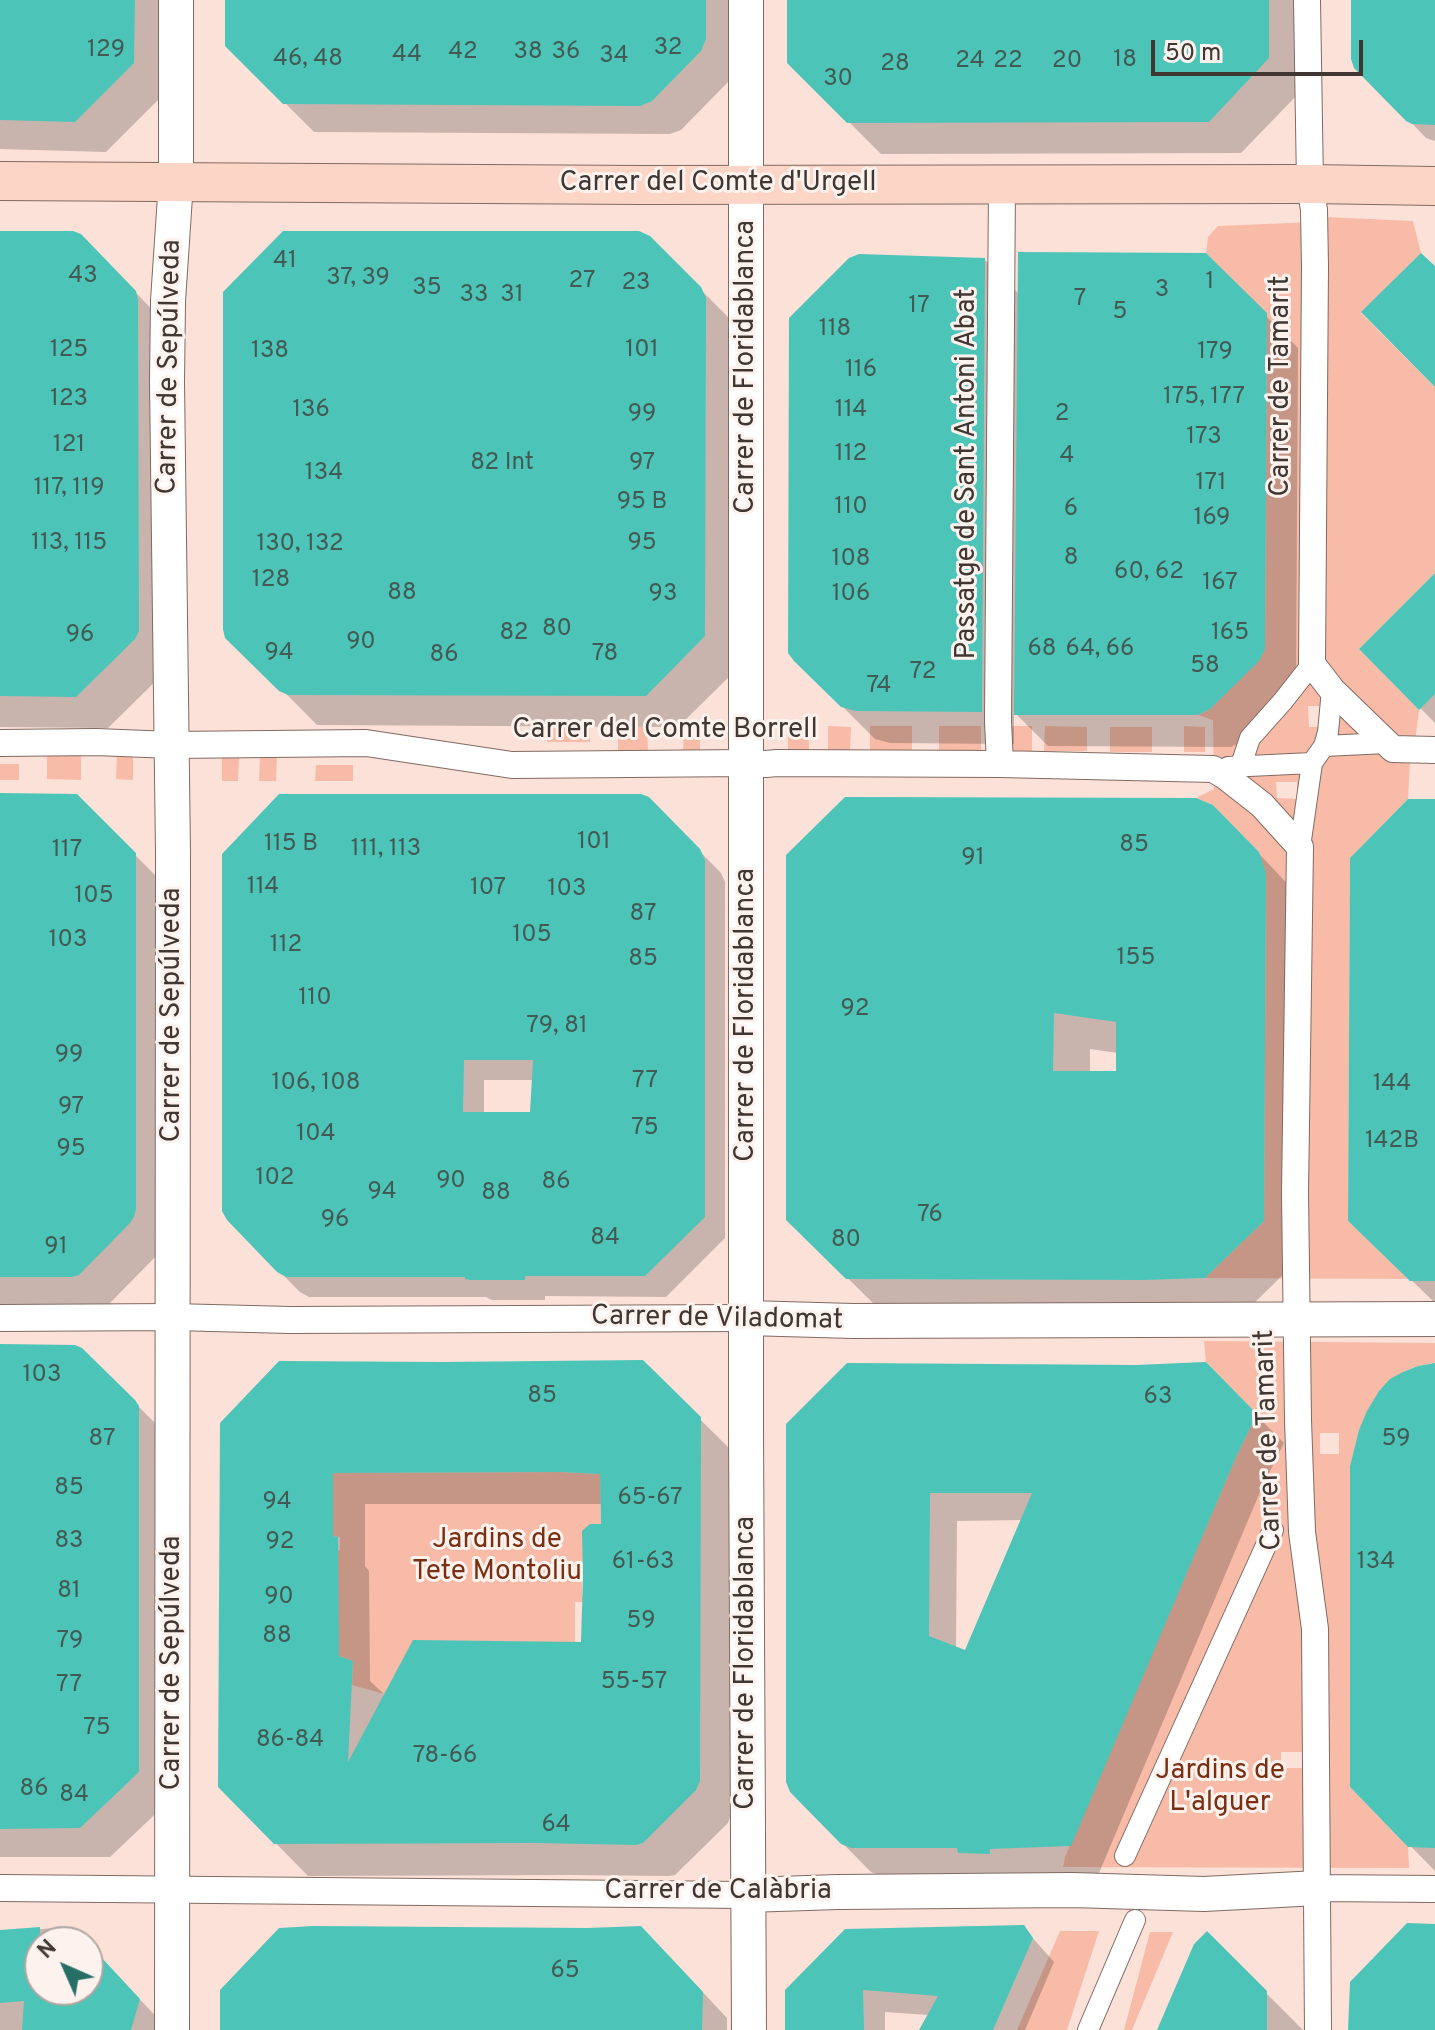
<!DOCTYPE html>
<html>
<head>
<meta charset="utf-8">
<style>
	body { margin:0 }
	#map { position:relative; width:1435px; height:2030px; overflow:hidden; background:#fbe1d8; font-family:Overpass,sans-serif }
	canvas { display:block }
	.north { position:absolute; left:24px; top:1926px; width:80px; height:80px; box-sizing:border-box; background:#fdf2ee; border:2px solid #b1a7a3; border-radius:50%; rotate:315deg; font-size:22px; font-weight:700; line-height:32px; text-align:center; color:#403632 }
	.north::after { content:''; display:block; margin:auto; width:28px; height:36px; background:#266f67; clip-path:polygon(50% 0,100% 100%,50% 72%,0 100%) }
	.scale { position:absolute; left:1151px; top:40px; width:212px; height:36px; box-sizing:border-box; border:4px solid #403632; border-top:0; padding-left:10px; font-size:24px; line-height:28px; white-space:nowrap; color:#403632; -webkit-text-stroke:6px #fdf2ee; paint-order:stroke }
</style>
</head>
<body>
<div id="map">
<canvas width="1435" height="2030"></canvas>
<div class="north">N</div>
<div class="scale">50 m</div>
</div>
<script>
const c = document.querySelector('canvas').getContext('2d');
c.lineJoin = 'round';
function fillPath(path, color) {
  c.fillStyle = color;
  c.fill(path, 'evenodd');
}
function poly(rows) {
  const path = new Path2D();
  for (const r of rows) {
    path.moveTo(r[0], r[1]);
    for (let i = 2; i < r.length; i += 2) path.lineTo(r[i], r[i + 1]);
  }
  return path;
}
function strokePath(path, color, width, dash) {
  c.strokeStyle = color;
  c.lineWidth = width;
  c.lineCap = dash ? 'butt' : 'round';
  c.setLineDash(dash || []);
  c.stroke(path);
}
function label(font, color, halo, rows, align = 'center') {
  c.font = font + ' Overpass,sans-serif';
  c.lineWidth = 6;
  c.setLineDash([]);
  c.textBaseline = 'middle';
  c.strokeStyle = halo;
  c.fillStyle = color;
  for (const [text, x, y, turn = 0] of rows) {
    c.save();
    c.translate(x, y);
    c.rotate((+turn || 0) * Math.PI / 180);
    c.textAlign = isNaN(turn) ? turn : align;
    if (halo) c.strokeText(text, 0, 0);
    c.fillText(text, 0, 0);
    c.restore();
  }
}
fillPath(poly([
	[1325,217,1413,221,1421,253,1361,313,1435,387,1435,573,1359,649,1419,710,1414,750,1410,761,1408,799,1350,858,1348,1221,1408,1279,1205,1278,1264,1221,1266,878,1259,852,1213,805,1196,798,1214,789,1213,720,1198,715,1210,709,1241,677,1265,649,1267,314,1206,253,1208,237,1218,226,1314,222],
	[1308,706,1321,706,1321,727,1309,727],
	[1276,782,1297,782,1297,799,1277,798],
	[548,726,590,726,590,742,547,742],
	[684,726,700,726,700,752,683,752],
	[828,726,851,727,850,751,828,751],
	[870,726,912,726,912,751,870,751],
	[939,726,981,726,981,750,939,751],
	[1010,726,1032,726,1032,751,1009,752],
	[1045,726,1087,727,1087,751,1044,751],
	[1184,726,1205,727,1205,752,1184,752],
	[618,727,647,727,648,752,618,753],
	[788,727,809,727,809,751,788,752],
	[1110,727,1152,727,1152,752,1110,752],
	[47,753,81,754,81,780,47,779],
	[117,753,133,754,133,780,116,779],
	[222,755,239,755,238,781,222,781],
	[260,755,277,755,276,781,259,781],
	[0,764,19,764,19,780,0,780],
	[316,765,353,765,353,781,315,781],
	[1204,1341,1435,1343,1435,1363,1418,1366,1403,1372,1359,1430,1350,1466,1350,1787,1408,1847,1409,1868,1063,1867,1065,1857,1236,1457,1257,1414,1206,1362],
	[1320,1433,1339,1433,1339,1454,1320,1454],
	[1306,1752,1307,1768,1281,1768,1281,1752],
	[561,1472,600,1474,601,1524,590,1524,585,1576,582,1576,582,1595,588,1602,575,1602,575,1642,384,1694,352,1685,353,1661,336,1655,334,1550,340,1550,340,1537,333,1536,333,1473],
	[1060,1931,1099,1931,1067,2030,1017,2030],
	[1150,1932,1173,1932,1132,2030,1124,2030]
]), '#f7bba7');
fillPath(poly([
	[0,0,164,0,164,94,106,152,0,149],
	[227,0,734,0,730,80,681,130,670,134,314,132,227,45],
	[789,0,1300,0,1301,91,1241,153,881,154,789,62],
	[1353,0,1435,0,1435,141,1426,138,1408,119],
	[0,233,113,269,168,326,170,667,108,728,0,727],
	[1205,255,1298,348,1296,682,1242,741,1231,747,1048,746,1014,712,1014,744,890,743,875,739,829,693,985,260,1019,294],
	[682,271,733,322,737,669,678,727,317,725,225,632],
	[1435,576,1435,723,1362,649],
	[0,796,76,796,166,886,164,1248,109,1304,0,1306],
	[648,799,721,873,725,882,725,1238,666,1297,545,1296,545,1300,492,1300,486,1297,309,1297,300,1292,278,1270],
	[484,1080,534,1080,532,1114,484,1114],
	[1435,801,1435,1303,1350,1220],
	[1250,844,1295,892,1300,1258,1242,1315,885,1315,788,1219],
	[1090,1049,1118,1053,1118,1073,1090,1073],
	[0,1346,81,1349,164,1432,168,1802,110,1857,0,1857],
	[642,1362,732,1451,731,1814,728,1823,675,1875,669,1876,568,1875,308,1876,220,1786,222,1424],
	[365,1504,602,1504,603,1526,583,1644,386,1696,370,1681,369,1571,365,1566],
	[1205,1364,1284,1443,1263,1485,1099,1873,1017,1876,881,1876,871,1872,791,1791,788,1425,1136,1367],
	[1023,1520,966,1653,956,1649,957,1521],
	[1435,1365,1435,1871,1352,1786],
	[70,1927,85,1942,40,1942,40,1990,88,1990,88,1945,169,2030,0,2030,0,1932],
	[1023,1927,1054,1962,1025,2030,921,2030,929,2015,885,2012,885,2030,787,2030,846,1931],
	[1207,1934,1303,2030,1159,2030],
	[666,1953,727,2018,727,2030,222,2030]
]), '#0003');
fillPath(poly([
	[0,0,135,0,134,63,75,122,0,120],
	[225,0,706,0,706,39,701,51,652,101,640,106,283,104,225,46],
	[787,0,1269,0,1269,58,1209,122,847,123,787,63],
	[1351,0,1435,0,1435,125,1412,124,1406,121,1354,68,1351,59],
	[0,231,73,231,81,234,136,291,138,300,139,631,135,639,76,697,0,696],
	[283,231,639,231,650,236,701,287,706,298,705,636,646,696,288,695,279,691,225,638,223,629,223,292],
	[1018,252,1206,253,1267,313,1265,649,1259,661,1210,709,1198,715,1014,715],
	[1421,253,1435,266,1435,387,1361,312],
	[859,254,985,258,982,712,856,711,841,707,794,661,788,653,789,318,849,258],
	[1435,573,1435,694,1419,710,1359,649],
	[0,793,77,794,136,853,136,1209,134,1217,130,1223,79,1275,72,1277,0,1277],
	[279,794,641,794,649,797,700,849,705,860,705,1217,645,1276,525,1276,525,1280,470,1280,465,1279,465,1277,286,1277,277,1272,227,1220,222,1211,222,854],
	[464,1060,533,1060,530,1112,463,1112],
	[845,797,1196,798,1213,805,1259,852,1266,873,1264,1221,1205,1278,1144,1280,846,1279,786,1220,786,855],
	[1054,1013,1116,1022,1116,1071,1053,1071],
	[1408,799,1435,799,1435,1281,1410,1281,1348,1221,1350,858],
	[0,1344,75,1345,82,1348,135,1400,139,1406,139,1772,80,1828,0,1829],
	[643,1360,701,1417,700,1781,696,1790,643,1843,636,1845,535,1843,274,1844,218,1787,220,1423,279,1361,442,1362],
	[561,1472,600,1474,601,1524,590,1524,582,1531,583,1576,581,1642,413,1640,348,1762,353,1661,339,1656,338,1537,333,1536,333,1473],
	[1206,1362,1257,1414,1236,1457,1071,1846,990,1849,990,1854,958,1853,957,1848,851,1848,841,1844,790,1792,786,1782,786,1424,847,1363,1136,1365],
	[930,1493,1032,1493,965,1650,929,1636],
	[1435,1363,1435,1848,1408,1847,1350,1787,1350,1466,1359,1430,1367,1411,1379,1391,1390,1379,1403,1372,1418,1366],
	[1407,1923,1435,1924,1435,2030,1348,2030,1350,1982],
	[1024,1925,1033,1938,993,2030,919,2030,938,1996,863,1990,864,2030,785,2030,785,1990,845,1929],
	[314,1926,588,1928,641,1926,703,1992,702,2030,220,2030,220,1990,279,1928],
	[40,1927,40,1990,88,1990,88,1943,140,1999,131,2030,22,2030,24,2001,0,2003,0,1930],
	[1207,1931,1267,1991,1267,2030,1157,2030,1194,1944]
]), '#4cc4b8');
const pedestrian = poly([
	[1324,746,1387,743],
	[1241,765,1250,738,1283,701,1312,664],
	[1228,767,1312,763],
	[1300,847,1312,763,1324,746,1328,732,1332,690],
	[1125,1856,1273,1530],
	[1088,2030,1135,1920]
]);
const minor = poly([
	[1307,0,1310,184,1314,210,1315,267,1312,664,1332,690,1393,749,1435,750],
	[0,743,96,742,172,745,366,743,512,765,747,763,766,764,777,763,1000,764,1213,769,1225,776,1262,805,1300,847,1295,1192,1298,1420,1302,1532,1315,1629,1318,2030],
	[1000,764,998,721,1002,184],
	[0,1318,172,1317,290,1320,747,1318],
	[0,1888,747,1895],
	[1318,1888,1435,1889]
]);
const tertiary = poly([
	[746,0,746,1431,749,2030],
	[747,1318,853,1321,1435,1319],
	[747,1895,838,1892,1072,1890,1204,1894,1318,1888],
	[172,2030,173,854,167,382,168,301,176,181,176,0]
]);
const secondary = poly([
	[0,181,643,185,1310,184,1435,186]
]);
strokePath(pedestrian, '#816a62', 22);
strokePath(minor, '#816a62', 28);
strokePath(tertiary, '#816a62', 36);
strokePath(secondary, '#816a62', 40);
strokePath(pedestrian, '#fff', 20);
strokePath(minor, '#fff', 26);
strokePath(tertiary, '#fff', 34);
strokePath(secondary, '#fcd5c6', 38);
label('24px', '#435a54', null, [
	["32",668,49],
	["129",106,51],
	["42",463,53],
	["38",528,53],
	["36",566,53],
	["44",407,56],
	["34",614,57],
	["46, 48",308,60],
	["18",1125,61],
	["24",970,62],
	["22",1008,62],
	["20",1067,62],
	["28",895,65],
	["30",838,80],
	["41",285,262],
	["43",83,277],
	["37, 39",358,279],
	["27",582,282],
	["1",1210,283],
	["23",636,284],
	["35",427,289],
	["3",1162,291],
	["33",474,296],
	["31",512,296],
	["7",1080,300],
	["17",919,307],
	["5",1120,313],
	["118",835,330],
	["125",69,351],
	["101",642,351],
	["138",270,352],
	["179",1215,353],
	["116",861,371],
	["175, 177",1204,398],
	["123",69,400],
	["136",311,411],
	["114",851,411],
	["99",642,415],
	["2",1062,415],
	["173",1204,438],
	["121",69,446],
	["112",851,455],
	["4",1067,457],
	["82 Int",502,464],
	["97",642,464],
	["134",324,474],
	["171",1211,484],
	["117, 119",69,489],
	["95 B",642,503],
	["110",851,508],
	["6",1071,510],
	["169",1212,519],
	["113, 115",69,544],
	["95",642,544],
	["130, 132",300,545],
	["8",1071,559],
	["108",851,560],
	["60, 62",1149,573],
	["128",271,581],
	["167",1220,584],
	["88",402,594],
	["93",663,595],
	["106",851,595],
	["80",557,630],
	["82",514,634],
	["165",1230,634],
	["96",80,636],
	["90",361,643],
	["68",1042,650],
	["64, 66",1100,650],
	["94",279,654],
	["78",605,655],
	["86",444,656],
	["58",1205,667],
	["72",923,673],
	["74",879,687],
	["101",594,843],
	["115 B",291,845],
	["85",1134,846],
	["111, 113",386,850],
	["117",67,851],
	["91",973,859],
	["114",263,888],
	["107",488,889],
	["103",567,890],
	["105",94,897],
	["87",643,915],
	["105",532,936],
	["103",68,941],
	["112",286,946],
	["155",1136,959],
	["85",643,960],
	["110",315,999],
	["92",855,1010],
	["79, 81",557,1027],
	["99",69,1056],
	["77",645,1082],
	["106, 108",316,1084],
	["144",1392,1085],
	["97",71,1108],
	["75",645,1129],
	["104",316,1135],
	["142B",1392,1142],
	["95",71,1150],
	["102",275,1179],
	["90",451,1182],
	["86",556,1183],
	["94",382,1193],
	["88",496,1194],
	["76",930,1216],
	["96",335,1221],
	["84",605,1239],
	["80",846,1241],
	["91",56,1248],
	["103",42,1376],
	["85",542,1397],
	["63",1158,1398],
	["87",102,1440],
	["59",1396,1440],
	["85",69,1489],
	["65-67",650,1499],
	["94",277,1503],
	["83",69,1542],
	["92",280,1543],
	["61-63",643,1563],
	["134",1376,1563],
	["81",69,1592],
	["90",279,1598],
	["59",641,1622],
	["88",277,1637],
	["79",70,1642],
	["55-57",634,1683],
	["77",69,1686],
	["75",97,1729],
	["86-84",290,1741],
	["78-66",445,1757],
	["86",34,1790],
	["84",74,1796],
	["64",556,1826],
	["65",565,1972]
]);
label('28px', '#403632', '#fdf2ee', [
	["Carrer del Comte d'Urgell",718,184],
	["Carrer de Sepúlveda",171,367,-89],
	["Carrer de Floridablanca",747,367,-90],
	["Carrer de Tamarit",1282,386,-90],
	["Passatge de Sant Antoni Abat",968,474,-90],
	["Carrer del Comte Borrell",665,731],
	["Carrer de Sepúlveda",173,1015,-90],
	["Carrer de Floridablanca",747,1015,-90],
	["Carrer de Viladomat",717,1320,1],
	["Carrer de Tamarit",1270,1440,-92],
	["Carrer de Sepúlveda",173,1663,-90],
	["Carrer de Floridablanca",747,1663,-90],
	["Carrer de Calàbria",718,1892]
]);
label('28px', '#792f12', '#fdf2ee', [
	["Jardins de",497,1541],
	["Tete Montoliu",497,1573],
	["Jardins de",1220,1772],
	["L'alguer",1220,1804]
]);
</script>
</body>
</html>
